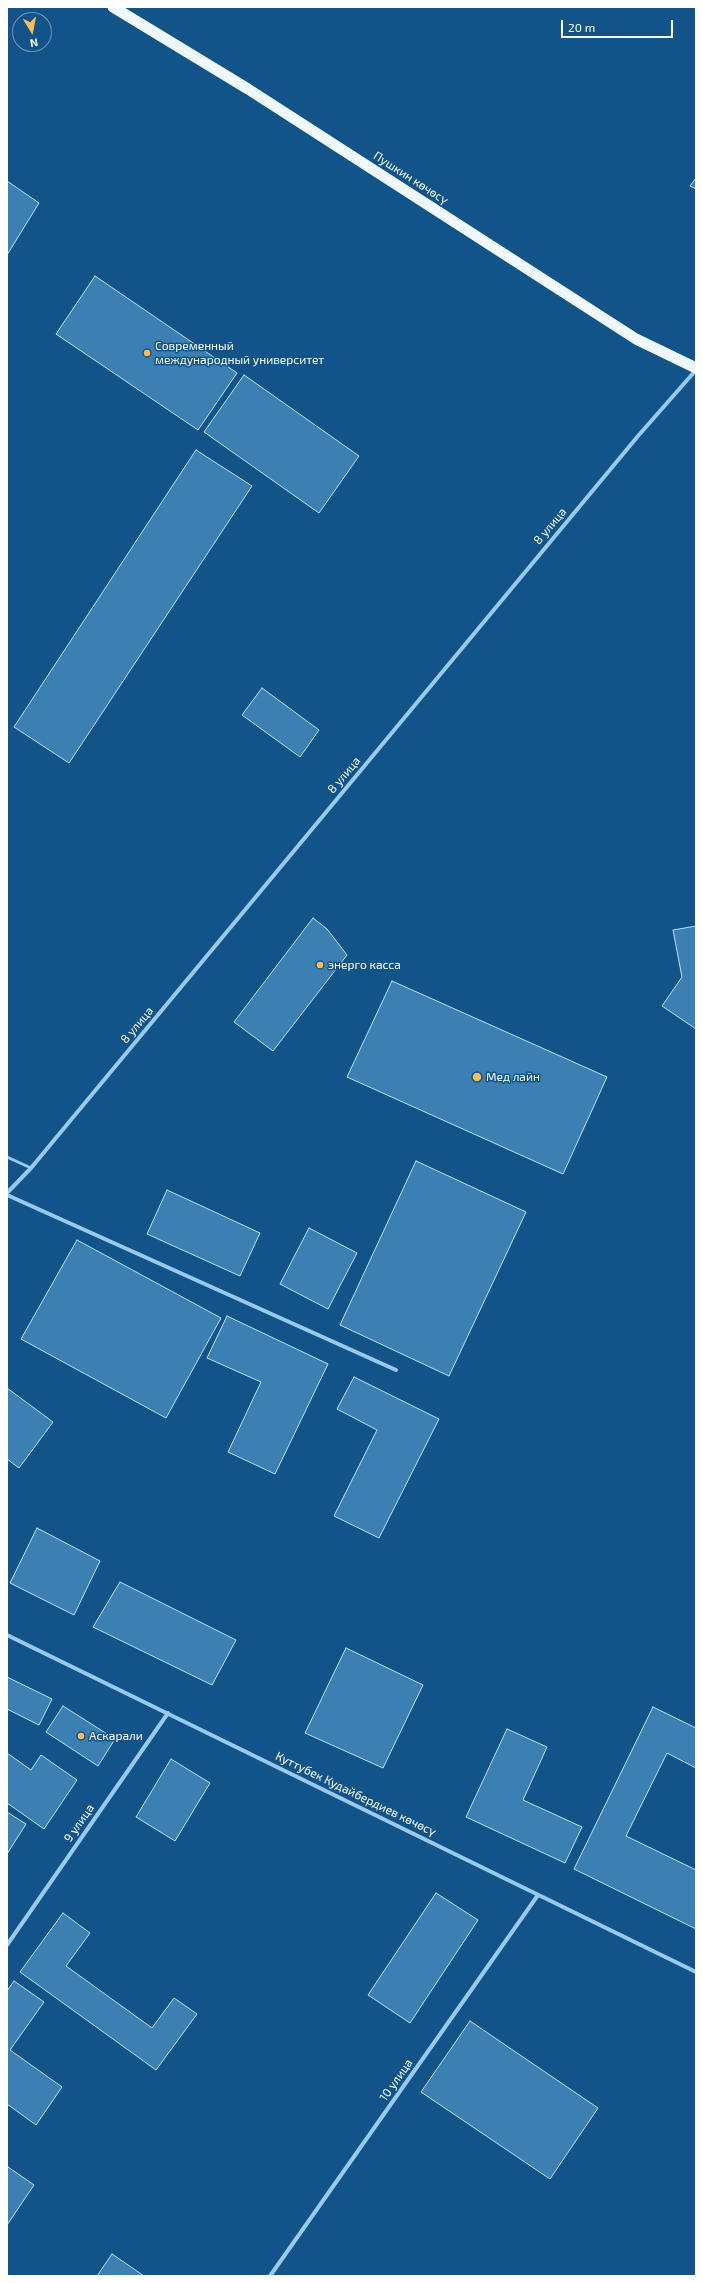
<!DOCTYPE html>
<html>
<head>
<meta charset="utf-8">
<style>
	body { margin:0 }
	#map { position:relative; width:703px; height:2283px; overflow:hidden; background:#125489; font-family:"Exo 2",sans-serif }
	canvas { display:block }
	.frame { position:absolute; inset:0; border:8px solid #fff; pointer-events:none }
	.north { position:absolute; left:12px; top:12px; width:40px; height:40px; box-sizing:border-box; background:#125489; border:1px solid #7198b8; border-radius:50%; rotate:170deg; font-size:11px; font-weight:700; line-height:16px; text-align:center; color:#fff }
	.north::after { content:''; display:block; margin:auto; width:14px; height:18px; background:#ffbb58; clip-path:polygon(50% 0,100% 100%,50% 72%,0 100%) }
	.scale { position:absolute; left:561px; top:20px; width:112px; height:18px; box-sizing:border-box; border:2px solid #fff; border-top:0; padding-left:5px; font-size:12px; line-height:14px; white-space:nowrap; color:#fff; -webkit-text-stroke:3px #125489; paint-order:stroke }
</style>
</head>
<body>
<div id="map">
<canvas width="703" height="2283"></canvas>
<div class="frame"></div>
<div class="north">N</div>
<div class="scale">20 m</div>
</div>
<script>
const c = document.querySelector('canvas').getContext('2d');
c.lineJoin = 'round';
function fillPath(path, color) {
  c.fillStyle = color;
  c.fill(path, 'evenodd');
}
function poly(rows) {
  const path = new Path2D();
  for (const r of rows) {
    path.moveTo(r[0], r[1]);
    for (let i = 2; i < r.length; i += 2) path.lineTo(r[i], r[i + 1]);
  }
  return path;
}
function strokePath(path, color, width, dash) {
  c.strokeStyle = color;
  c.lineWidth = width;
  c.lineCap = dash ? 'butt' : 'round';
  c.setLineDash(dash || []);
  c.stroke(path);
}
function label(font, color, halo, rows, align = 'center') {
  c.font = font + ' "Exo 2",sans-serif';
  c.lineWidth = 3;
  c.setLineDash([]);
  c.textBaseline = 'middle';
  c.strokeStyle = halo;
  c.fillStyle = color;
  for (const [text, x, y, turn = 0] of rows) {
    c.save();
    c.translate(x, y);
    c.rotate((+turn || 0) * Math.PI / 180);
    c.textAlign = isNaN(turn) ? turn : align;
    if (halo) c.strokeText(text, 0, 0);
    c.fillText(text, 0, 0);
    c.restore();
  }
}
const building = poly([
	[696,178,696,189,690,186,696,178],
	[7,181,39,203,7,255,7,181],
	[95,276,237,373,198,430,56,334,95,276],
	[244,375,359,456,319,513,204,432,244,375],
	[196,450,252,486,69,763,14,727,196,450],
	[262,688,319,730,300,757,242,715,262,688],
	[313,918,327,929,347,955,273,1051,234,1022,313,918],
	[696,926,696,1029,662,1006,682,977,673,930,696,926],
	[392,981,607,1077,563,1174,347,1077,392,981],
	[416,1161,526,1212,449,1376,340,1325,416,1161],
	[167,1190,260,1233,240,1276,147,1234,167,1190],
	[309,1228,357,1253,328,1309,280,1284,309,1228],
	[77,1240,221,1318,166,1418,21,1339,77,1240],
	[227,1316,328,1364,275,1474,228,1452,261,1382,207,1358,227,1316],
	[354,1377,439,1419,379,1538,334,1516,377,1430,337,1409,354,1377],
	[7,1388,53,1422,19,1468,7,1459,7,1388],
	[37,1528,100,1561,74,1615,10,1583,37,1528],
	[120,1582,236,1640,212,1685,93,1627,120,1582],
	[346,1648,423,1685,383,1768,305,1733,346,1648],
	[7,1677,52,1699,39,1725,7,1709,7,1677],
	[63,1706,115,1739,98,1766,46,1732,63,1706],
	[653,1707,696,1728,696,1768,667,1753,626,1836,696,1870,696,1929,574,1869,653,1707],
	[507,1729,547,1747,523,1800,582,1827,565,1863,466,1817,507,1729],
	[7,1753,31,1770,41,1755,77,1780,44,1829,7,1803,7,1753],
	[171,1759,210,1783,175,1841,136,1817,171,1759],
	[7,1812,26,1824,7,1854,7,1812],
	[436,1893,478,1920,410,2023,368,1995,436,1893],
	[63,1913,90,1933,66,1966,152,2028,174,1998,197,2014,156,2070,20,1972,63,1913],
	[14,1981,44,2002,10,2050,62,2087,36,2125,7,2104,7,1991,14,1981],
	[470,2021,598,2108,550,2179,421,2092,470,2021],
	[8,2167,34,2185,7,2225,7,2169,8,2167],
	[112,2254,144,2276,97,2276,112,2254]
]);
fillPath(building, '#3b7fb3');
strokePath(building, '#bee2fc', 1);
strokePath(poly([
	[7,1157,31,1168]
]), '#98caf0', 3);
strokePath(poly([
	[7,1193,31,1168,638,436,696,370],
	[7,1195,396,1370],
	[7,1635,696,1972],
	[7,1945,168,1713],
	[270,2276,538,1895]
]), '#98caf0', 4);
strokePath(poly([
	[113,7,248,89,636,339,696,368]
]), '#f0f8ff', 11);
for (const [x, y, r, color] of [
	[147,353,4,"#ffbb58"],
	[320,965,4,"#ffbb58"],
	[477,1077,5,"#ffbb58"],
	[81,1736,4,"#ffbb58"]
]) {
  const dot = new Path2D();
  dot.arc(x, y, r, 0, 2 * Math.PI);
  c.fillStyle = color;
  c.fill(dot);
  strokePath(dot, '#125489', 1.5);
}
label('12px', '#fff', '#125489', [
	["Пушкин көчөсү",411,178,33],
	["8 улица",550,526,-50],
	["8 улица",344,775,-50],
	["8 улица",137,1025,-50],
	["Куттубек Кудайбердиев көчөсү",356,1794,26],
	["9 улица",79,1823,-55],
	["10 улица",396,2080,-55]
]);
label('12px', '#fff', '#125489', [
	["Современный",155,346],
	["международный университет",155,360],
	["энерго касса",328,965],
	["Мед лайн",486,1077],
	["Аскарали",89,1736]
], 'left');
</script>
</body>
</html>
